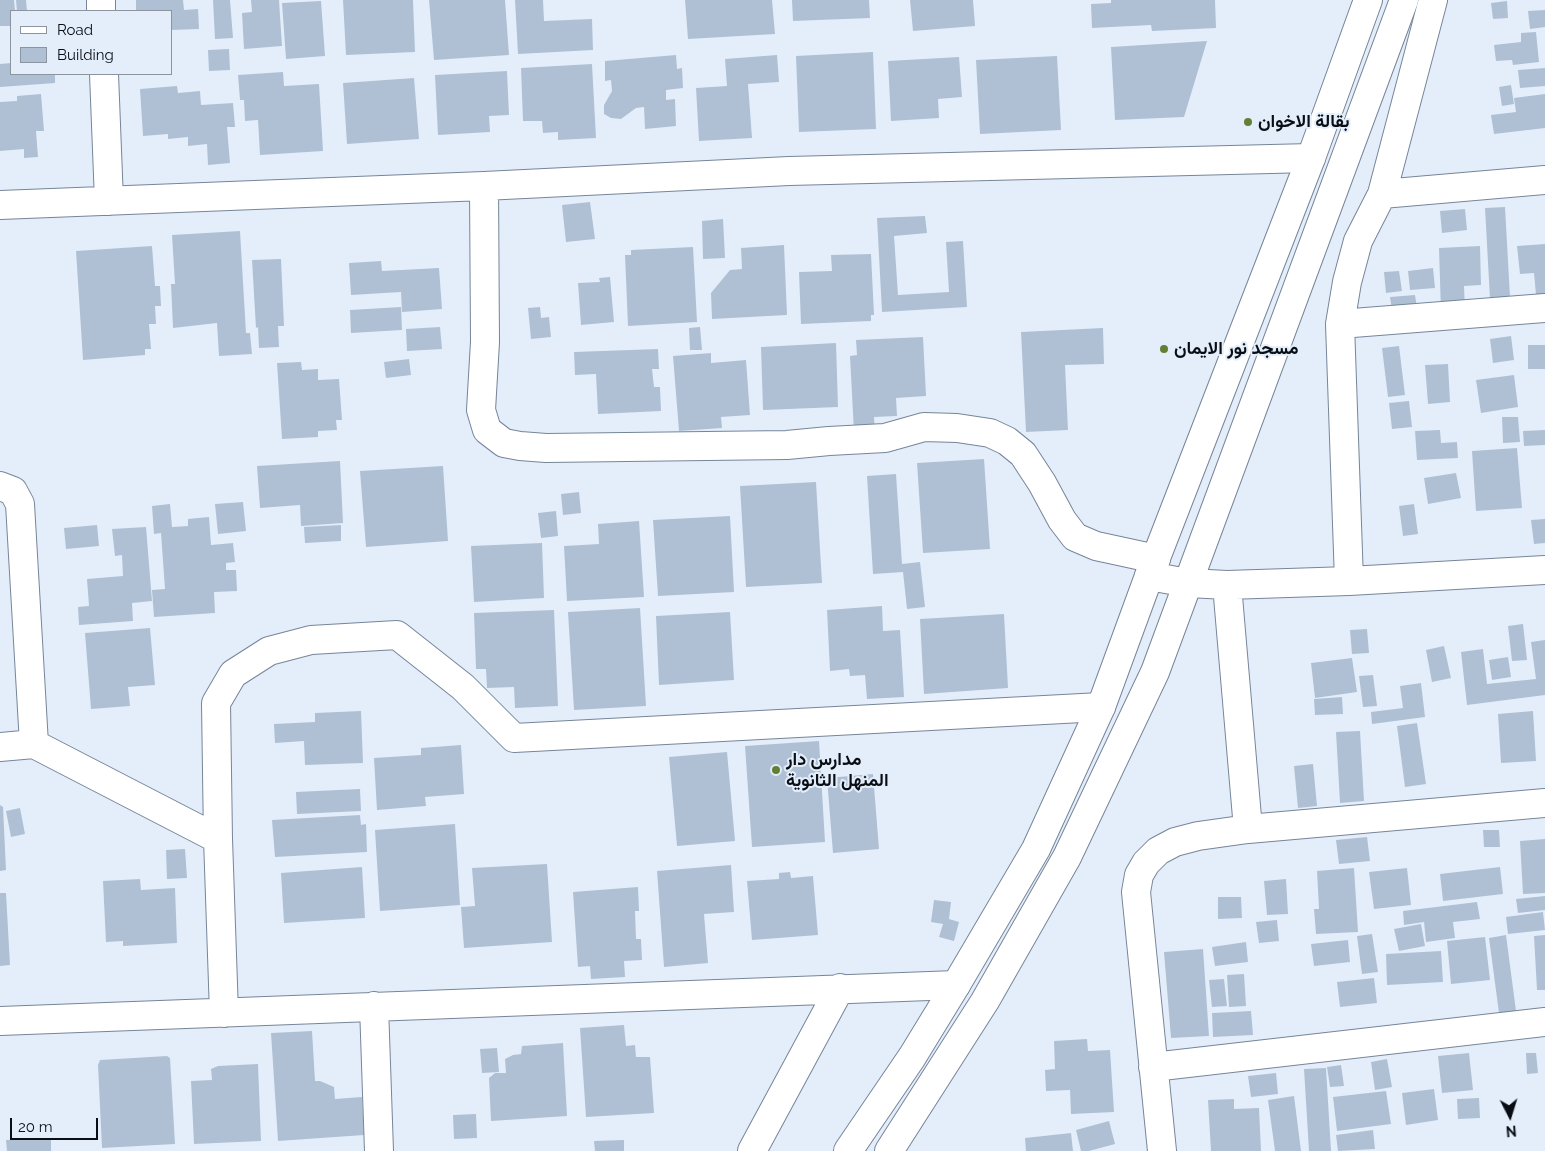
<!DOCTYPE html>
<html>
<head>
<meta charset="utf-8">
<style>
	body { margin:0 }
	#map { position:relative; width:1545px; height:1151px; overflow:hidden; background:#e4eefb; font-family:Raleway,sans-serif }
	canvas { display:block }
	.legend { position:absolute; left:10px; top:10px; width:162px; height:65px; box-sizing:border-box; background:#e4eefb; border:1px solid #8c949f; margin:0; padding:6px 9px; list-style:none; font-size:15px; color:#090e15 }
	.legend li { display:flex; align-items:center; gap:10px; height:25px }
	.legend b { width:25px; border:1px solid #8c949f }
	.north { position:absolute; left:1485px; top:1091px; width:50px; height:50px; -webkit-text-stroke:4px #e4eefb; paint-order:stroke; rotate:175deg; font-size:14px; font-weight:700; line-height:20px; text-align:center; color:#090e15 }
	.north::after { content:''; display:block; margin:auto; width:18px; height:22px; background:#090e15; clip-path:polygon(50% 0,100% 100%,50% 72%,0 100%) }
	.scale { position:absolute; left:10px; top:1118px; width:88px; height:22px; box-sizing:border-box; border:2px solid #090e15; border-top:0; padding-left:6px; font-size:15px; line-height:18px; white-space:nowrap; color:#090e15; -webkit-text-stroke:4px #e4eefb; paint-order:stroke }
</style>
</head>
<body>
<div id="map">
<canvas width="1545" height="1151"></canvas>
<ul class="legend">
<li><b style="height:6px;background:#fff"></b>Road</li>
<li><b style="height:14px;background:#afc0d5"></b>Building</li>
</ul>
<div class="north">N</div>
<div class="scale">20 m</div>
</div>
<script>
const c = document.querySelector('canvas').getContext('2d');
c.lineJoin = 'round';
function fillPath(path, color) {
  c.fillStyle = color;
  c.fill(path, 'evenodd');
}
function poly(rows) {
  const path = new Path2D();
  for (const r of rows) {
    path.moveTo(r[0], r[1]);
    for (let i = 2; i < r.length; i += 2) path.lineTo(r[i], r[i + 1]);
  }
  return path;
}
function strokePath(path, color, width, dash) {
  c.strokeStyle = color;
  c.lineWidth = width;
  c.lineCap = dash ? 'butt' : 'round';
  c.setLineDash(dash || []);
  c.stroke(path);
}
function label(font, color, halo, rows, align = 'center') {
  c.font = font + ' Raleway,Vazirmatn,sans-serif';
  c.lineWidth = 4;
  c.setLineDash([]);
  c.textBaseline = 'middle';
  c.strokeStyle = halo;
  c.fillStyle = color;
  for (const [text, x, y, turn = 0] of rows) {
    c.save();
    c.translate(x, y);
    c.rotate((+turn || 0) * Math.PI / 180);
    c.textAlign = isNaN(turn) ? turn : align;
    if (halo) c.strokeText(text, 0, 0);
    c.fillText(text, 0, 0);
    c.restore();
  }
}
fillPath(poly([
	[0,0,14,0,15,11,11,11,11,26,0,26],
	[16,0,26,0,27,11,17,11],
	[136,0,183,0,184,10,198,9,199,29,171,30,171,11,136,11],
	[213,0,230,0,233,38,215,39],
	[251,0,279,0,282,46,244,49,242,13,252,12],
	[343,0,413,0,415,52,346,55],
	[429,0,505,0,509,55,434,60],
	[515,0,543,0,544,21,592,19,593,50,518,54],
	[685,0,772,0,775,34,688,39],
	[792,0,869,0,870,18,793,21],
	[910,0,973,0,975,26,913,31],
	[1111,0,1215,0,1216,28,1152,31,1151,25,1092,28,1091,4,1111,3],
	[321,1,325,56,286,59,282,3],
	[1507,1,1508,18,1493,19,1491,3],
	[1545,10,1545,27,1530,29,1528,11],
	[1536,32,1539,62,1513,65,1512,60,1496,61,1494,45,1521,42,1521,33],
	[1207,41,1184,117,1115,120,1111,47],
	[229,49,230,70,209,71,208,50],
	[873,52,876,129,799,132,796,56],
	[676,55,677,69,682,68,683,88,666,90,666,100,675,99,676,126,645,129,644,107,636,108,621,119,611,118,604,114,604,105,612,91,611,80,605,81,605,61],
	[777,55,779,82,748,84,752,138,699,141,696,88,727,86,725,59],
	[1057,56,1061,130,980,134,976,60],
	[959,57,962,97,938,99,939,118,891,121,888,61],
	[11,63,11,74,55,74,55,83,0,87,0,64],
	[592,64,596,138,558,140,558,132,543,133,542,121,523,121,521,68],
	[1545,68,1545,86,1520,88,1518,70],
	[507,71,509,115,489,116,490,132,438,135,435,75],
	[283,72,284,86,319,84,323,151,260,155,258,120,245,121,244,100,240,100,238,75],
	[414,78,419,139,347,144,343,83],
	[1511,85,1514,104,1502,106,1499,87],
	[177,86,178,93,200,91,201,105,233,103,235,127,227,127,230,163,208,165,207,144,188,146,188,137,168,139,168,134,143,136,140,89],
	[41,94,44,131,36,131,38,157,24,158,24,149,0,151,0,102,17,101,17,96],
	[1545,94,1545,128,1494,134,1491,115,1516,112,1514,98],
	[590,202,595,239,566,242,562,205],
	[1505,207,1510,297,1490,299,1485,208],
	[1465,209,1467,230,1442,233,1440,211],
	[925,216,927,233,894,236,898,295,949,292,946,242,963,241,967,307,882,312,877,218],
	[723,219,725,258,703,259,702,221],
	[240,231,246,333,250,333,252,354,219,356,217,323,173,328,171,284,175,284,172,235],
	[1545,244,1545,294,1536,295,1534,273,1520,274,1517,246],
	[784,245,787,315,712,319,711,293,730,270,742,269,741,248],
	[152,246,155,286,160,286,161,306,155,306,156,324,149,324,151,349,145,349,145,355,83,360,76,251],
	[1480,246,1481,285,1464,286,1465,311,1441,312,1439,248],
	[693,247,697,322,628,326,625,255,631,255,631,250],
	[871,254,874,315,871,315,871,321,801,324,799,272,832,271,831,255],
	[281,259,284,326,278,326,279,347,259,348,258,327,256,328,252,260],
	[381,261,382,271,439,268,442,309,402,312,401,292,351,295,349,263],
	[1433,268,1435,288,1410,290,1408,271],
	[1399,271,1402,291,1386,293,1384,272],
	[610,277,614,322,581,325,578,283,600,282,599,278],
	[1415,295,1418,314,1393,317,1390,297],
	[401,307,402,330,351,333,350,310],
	[540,307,541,318,549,317,551,337,531,339,528,308],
	[440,327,442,349,407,351,406,329],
	[700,327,702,350,690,350,689,328],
	[1103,328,1104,364,1065,365,1068,430,1026,432,1021,332],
	[1511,336,1514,360,1493,363,1490,339],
	[923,337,926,396,896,398,897,416,874,417,875,432,854,433,850,356,857,355,856,340],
	[836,343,838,407,763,410,761,347],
	[1528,345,1545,345,1545,369,1528,369],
	[1399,346,1405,395,1388,397,1382,348],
	[658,349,659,369,652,369,654,387,660,387,661,411,598,414,596,374,575,375,574,352],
	[711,353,711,363,746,360,750,415,721,417,722,428,679,431,673,356],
	[409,359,411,375,386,378,384,362],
	[301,362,302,370,318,369,318,380,339,379,342,420,336,420,337,430,318,431,318,437,282,439,277,363],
	[1448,364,1450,402,1428,404,1425,365],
	[1514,375,1518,407,1481,413,1476,380],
	[1409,401,1412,427,1392,429,1389,403],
	[1502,417,1518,417,1520,442,1503,443],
	[1440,430,1441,443,1457,442,1458,458,1417,460,1415,431],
	[1545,430,1545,445,1524,446,1523,431],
	[1517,448,1522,508,1476,511,1472,451],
	[984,459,990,549,923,553,917,463],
	[340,461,343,523,301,526,300,505,260,508,257,466],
	[443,466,448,541,366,547,360,471],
	[1456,473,1461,498,1428,504,1424,478],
	[896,474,902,564,920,562,925,607,907,609,903,572,873,574,867,476],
	[816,482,822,583,746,587,740,486],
	[579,492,581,513,563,515,561,494],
	[243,502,246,531,218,534,215,504],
	[170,504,172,527,188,526,188,519,209,517,211,545,233,543,235,562,226,563,226,570,236,570,237,591,214,592,215,613,154,617,152,590,165,589,161,533,154,534,152,506],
	[1414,504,1418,534,1403,536,1399,506],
	[556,511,558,536,541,538,538,513],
	[730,516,734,592,658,596,653,520],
	[1545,519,1545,543,1534,544,1531,520],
	[639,521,644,597,567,601,564,546,599,544,598,524],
	[97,525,99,546,66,549,64,528],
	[341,525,341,541,305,543,304,527],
	[146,527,152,601,132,603,133,621,79,625,78,607,89,606,87,579,123,576,122,555,115,556,112,529],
	[542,543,544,598,474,602,471,546],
	[882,606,883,631,900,630,904,697,867,699,865,675,850,676,849,669,830,671,827,610],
	[640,608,646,706,574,710,568,612],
	[554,610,558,706,515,708,514,687,487,688,486,669,476,669,474,613],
	[730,612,734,680,659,685,656,616],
	[1004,614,1008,688,924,694,920,619],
	[1523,624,1527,660,1512,661,1508,626],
	[150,628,155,685,128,687,130,706,91,709,85,633],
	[1367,629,1369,653,1352,654,1350,630],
	[1545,640,1545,695,1467,705,1461,652,1483,649,1487,684,1536,679,1531,642],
	[1444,646,1451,678,1432,682,1426,650],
	[1508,657,1511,677,1492,680,1489,660],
	[1352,658,1357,692,1315,698,1311,663],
	[1373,675,1377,706,1363,707,1359,676],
	[1421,683,1425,717,1372,724,1371,712,1403,708,1400,686],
	[1342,697,1343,714,1315,715,1314,699],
	[361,711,363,763,305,765,304,741,275,743,274,724,315,722,315,713],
	[1533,711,1536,761,1501,763,1498,714],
	[1417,723,1426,784,1405,787,1397,726],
	[1360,731,1364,801,1340,803,1336,732],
	[819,741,825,842,752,847,745,746],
	[461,745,464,794,425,797,426,806,377,810,374,758,421,755,421,748],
	[727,752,735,841,677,846,669,757],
	[1313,764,1317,806,1298,808,1294,766],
	[873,774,879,849,833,853,827,778],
	[360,789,361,811,297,814,296,792],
	[0,805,3,807,6,870,0,871],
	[20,808,25,834,11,837,6,811],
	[360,815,361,825,366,824,367,852,275,857,272,820],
	[455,824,460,905,380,911,375,830],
	[1483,830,1499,830,1500,847,1484,847],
	[1367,837,1370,861,1339,864,1336,840],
	[1545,839,1545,893,1523,894,1520,841],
	[185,849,187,878,167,879,166,850],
	[547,864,552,942,464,948,461,907,475,906,472,868],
	[731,865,734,912,704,914,708,963,664,967,657,871],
	[362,867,365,918,284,923,281,873],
	[1500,867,1503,894,1443,901,1440,874],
	[1354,868,1358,932,1316,934,1314,909,1319,909,1317,871],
	[1407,868,1411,905,1374,909,1369,872],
	[790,872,791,878,813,876,818,935,752,940,747,881,779,879,779,873],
	[140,879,141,890,175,888,177,943,123,946,123,941,106,942,103,881],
	[1286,879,1288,914,1267,915,1264,881],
	[638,887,639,911,635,911,636,939,641,939,642,960,624,961,625,977,591,979,590,966,578,967,573,892],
	[0,893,6,893,10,965,0,966],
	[1545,896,1545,910,1518,913,1516,899],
	[1218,897,1241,897,1242,918,1218,919],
	[934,900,951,902,949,919,959,922,954,941,939,937,943,924,931,922],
	[1477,902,1480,919,1453,922,1455,938,1426,942,1424,922,1404,925,1403,911],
	[1543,912,1545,930,1508,934,1506,917],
	[1277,920,1279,941,1259,943,1256,922],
	[1421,924,1425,946,1399,951,1394,929],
	[1372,934,1378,972,1362,974,1357,936],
	[1506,935,1516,1011,1499,1013,1489,938],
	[1545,935,1545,990,1537,990,1534,936],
	[1485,937,1490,980,1451,984,1447,941],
	[1348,940,1350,962,1314,966,1311,944],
	[1246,942,1248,962,1215,966,1212,947],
	[1203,949,1209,1036,1171,1038,1164,952],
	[1441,951,1443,982,1387,985,1386,954],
	[1244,974,1246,1006,1229,1007,1227,975],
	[1374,978,1377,1003,1340,1007,1337,982],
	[1224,979,1227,1006,1212,1007,1209,980],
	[1251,1011,1253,1035,1213,1037,1212,1013],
	[624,1025,626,1046,635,1045,636,1057,650,1057,654,1113,586,1117,580,1028],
	[312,1031,315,1081,320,1081,334,1087,335,1099,362,1097,364,1135,278,1141,271,1033],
	[1087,1039,1088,1051,1110,1050,1114,1112,1071,1114,1070,1090,1046,1091,1045,1070,1055,1069,1054,1041],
	[563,1043,567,1116,491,1121,489,1078,495,1073,506,1073,505,1059,513,1055,521,1054,522,1046],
	[497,1048,499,1072,482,1073,480,1049],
	[1469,1053,1473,1090,1442,1093,1438,1056],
	[1526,1053,1536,1053,1538,1073,1527,1074],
	[167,1056,170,1058,175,1144,102,1148,98,1065,100,1060],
	[1387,1059,1392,1087,1375,1090,1371,1062],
	[258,1064,261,1141,194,1144,191,1081,212,1080,211,1069,218,1066],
	[1341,1065,1344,1086,1330,1087,1327,1067],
	[1326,1068,1331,1151,1309,1151,1304,1069],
	[1276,1073,1278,1094,1251,1097,1248,1076],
	[1434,1089,1438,1120,1406,1125,1402,1093],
	[1386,1091,1391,1124,1337,1131,1333,1097],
	[1294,1096,1301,1151,1275,1151,1268,1100],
	[1479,1098,1480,1118,1458,1119,1457,1099],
	[1234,1099,1234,1109,1259,1108,1261,1151,1211,1151,1208,1100],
	[476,1114,477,1138,454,1139,453,1115],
	[1109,1121,1115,1144,1089,1151,1081,1151,1076,1130],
	[1373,1130,1375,1149,1338,1151,1336,1135],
	[1071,1133,1073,1151,1026,1151,1025,1138],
	[51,1138,51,1151,7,1151,6,1140],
	[624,1140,624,1151,595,1151,594,1141]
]), '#afc0d5');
const minor = poly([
	[101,0,101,11],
	[104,74,109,201],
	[484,186,485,342,481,410,487,430,504,443,520,446,546,448,787,445,829,441,885,438,924,427,957,428,990,433,1007,441,1023,454,1042,483,1062,520,1075,537,1096,546,1156,559],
	[1382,194,1545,180],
	[0,205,484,186,789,171,1311,158],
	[1340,324,1545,308],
	[0,486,13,491,20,504,34,744],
	[1149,576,1188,583,1227,585,1349,581,1545,570],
	[1349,581,1340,324,1347,282,1358,241,1382,194,1433,0],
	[1227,585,1248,829,1545,803],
	[0,747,34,744,218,839],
	[374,1006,379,1151],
	[224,1013,218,839,216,703,233,674,269,651,311,640,397,635,463,687,514,738,1101,707],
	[0,1021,956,985],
	[1153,1067,1545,1022],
	[752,1151,840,988],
	[1162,1151,1136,892,1139,875,1146,863,1158,851,1175,842,1198,836,1248,829]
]);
const secondary = poly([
	[848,1151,912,1057,956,985,1036,849,1101,707,1149,576,1311,158,1368,0],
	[889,1151,985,1001,1067,857,1155,672,1404,0]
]);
strokePath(minor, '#768599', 30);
strokePath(secondary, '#768599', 30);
strokePath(minor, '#fff', 28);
strokePath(secondary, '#fff', 28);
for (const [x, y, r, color] of [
	[1248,122,5,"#637f33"],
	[1164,349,5,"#637f33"],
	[776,770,5,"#637f33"]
]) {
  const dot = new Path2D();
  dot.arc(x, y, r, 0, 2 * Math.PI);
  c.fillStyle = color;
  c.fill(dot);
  strokePath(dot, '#e4eefb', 2);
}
label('bold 18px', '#090e15', '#e4eefb', [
	["بقالة الاخوان",1258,122],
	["مسجد نور الايمان",1174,349],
	["مدارس دار",786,760],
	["المنهل الثانوية",786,781]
], 'left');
</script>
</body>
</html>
